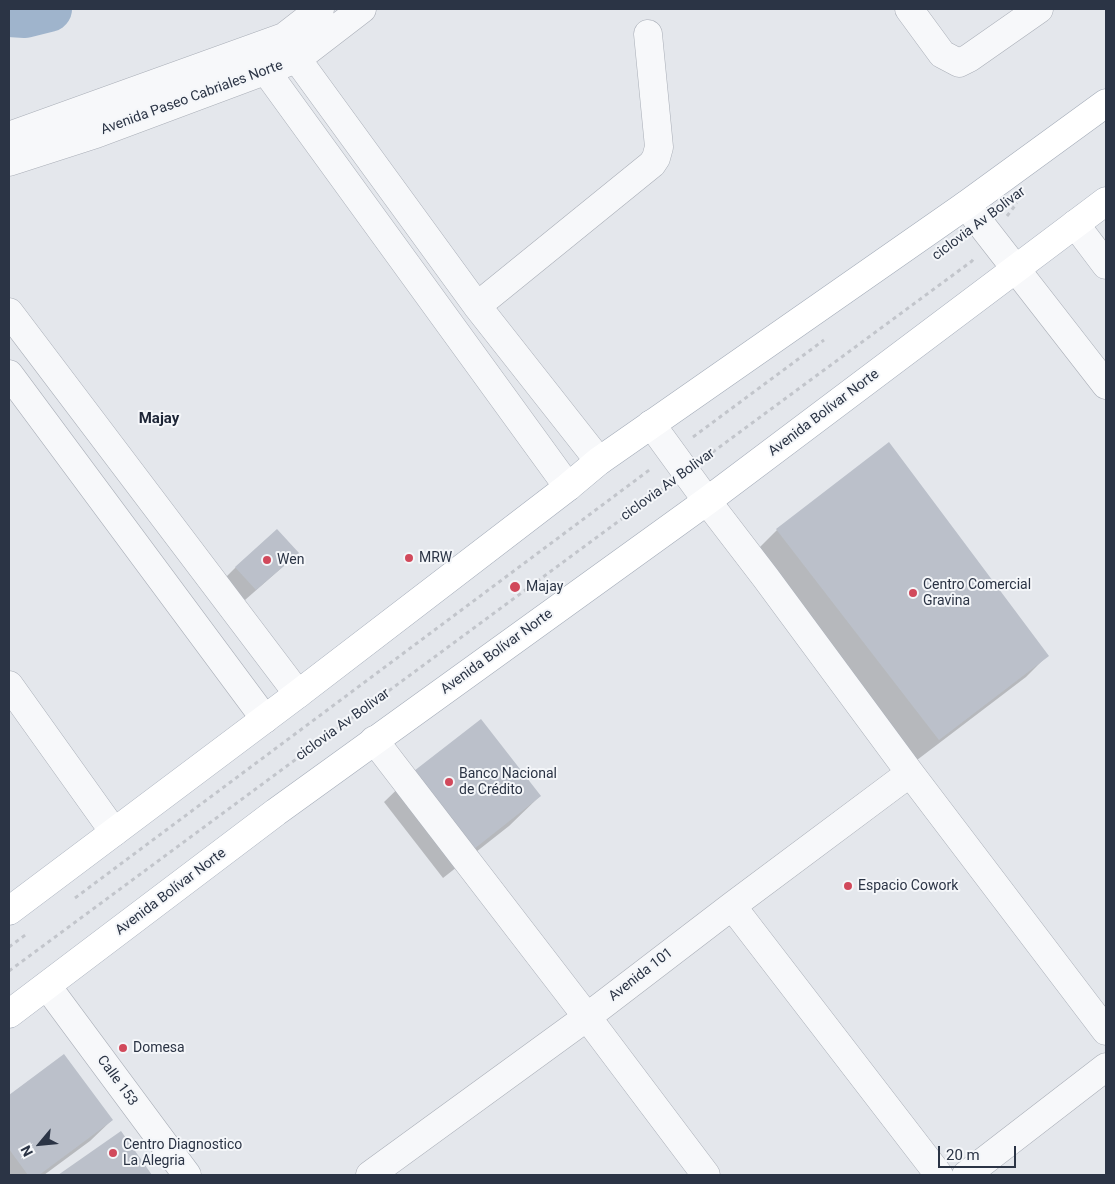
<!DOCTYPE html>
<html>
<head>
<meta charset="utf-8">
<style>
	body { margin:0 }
	#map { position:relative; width:1115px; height:1184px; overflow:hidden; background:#e4e7ec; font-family:Roboto,sans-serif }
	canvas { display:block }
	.frame { position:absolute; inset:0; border:10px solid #2b3445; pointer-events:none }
	.north { position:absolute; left:15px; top:1119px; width:50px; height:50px; -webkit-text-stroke:4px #f4f6f9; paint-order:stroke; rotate:242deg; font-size:14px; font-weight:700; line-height:20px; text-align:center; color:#2b3445 }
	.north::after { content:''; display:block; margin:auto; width:18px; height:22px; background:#2b3445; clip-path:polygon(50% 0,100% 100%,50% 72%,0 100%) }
	.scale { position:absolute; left:938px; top:1146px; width:78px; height:22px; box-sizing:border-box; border:2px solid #2b3445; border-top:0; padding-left:6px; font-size:15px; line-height:18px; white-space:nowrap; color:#2b3445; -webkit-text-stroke:4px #f4f6f9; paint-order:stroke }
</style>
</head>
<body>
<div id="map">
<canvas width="1115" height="1184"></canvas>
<div class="frame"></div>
<div class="north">N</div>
<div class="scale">20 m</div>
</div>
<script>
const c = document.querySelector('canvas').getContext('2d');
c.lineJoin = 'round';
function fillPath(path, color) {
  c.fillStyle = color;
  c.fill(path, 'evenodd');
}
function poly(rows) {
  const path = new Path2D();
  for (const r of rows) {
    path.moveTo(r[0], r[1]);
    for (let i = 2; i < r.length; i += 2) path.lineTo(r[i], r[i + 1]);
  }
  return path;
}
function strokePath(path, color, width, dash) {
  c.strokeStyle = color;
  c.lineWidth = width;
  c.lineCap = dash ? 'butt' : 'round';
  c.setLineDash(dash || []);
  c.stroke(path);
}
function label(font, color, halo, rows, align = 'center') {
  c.font = font + ' Roboto,sans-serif';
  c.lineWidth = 4;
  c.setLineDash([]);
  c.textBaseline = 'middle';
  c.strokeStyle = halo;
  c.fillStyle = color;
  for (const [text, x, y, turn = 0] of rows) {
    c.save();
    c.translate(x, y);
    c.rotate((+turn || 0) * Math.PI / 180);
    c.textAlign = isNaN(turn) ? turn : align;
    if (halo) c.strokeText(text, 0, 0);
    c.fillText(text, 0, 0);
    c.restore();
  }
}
fillPath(poly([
	[889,444,1047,656,1026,677,917,760,755,552,777,530],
	[286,564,245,600,225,578,236,567],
	[415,772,540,796,509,826,443,878,384,802],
	[64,1055,112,1120,90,1141,44,1175,9,1175,9,1096],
	[121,1132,151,1175,60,1175]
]), '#0003');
strokePath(poly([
	[9,14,25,15,49,9]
]), '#9fb4cc', 46);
fillPath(poly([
	[889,442,1049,656,939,740,776,529],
	[277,529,299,553,256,590,235,567],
	[481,719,541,796,474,849,414,771],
	[64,1054,113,1120,39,1175,28,1175,9,1149,9,1095],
	[121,1131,152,1175,58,1175]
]), '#bbc0ca');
const minor = poly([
	[909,9,942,54,959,63,969,58,1039,9],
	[284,37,297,59,477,306,599,461],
	[253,48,266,71,568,487],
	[9,136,284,37,320,9],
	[9,162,96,134,297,59,362,9],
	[966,205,1106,385],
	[1075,224,1106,265],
	[477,306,652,164,656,158,659,147,648,34],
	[9,312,298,694],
	[9,374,265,719],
	[651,424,707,501,766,578,910,773,1106,1031],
	[9,685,114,832],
	[374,740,587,1017,706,1175],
	[732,906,939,1175],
	[47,986,187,1175],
	[370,1175,587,1017,732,906,910,773],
	[966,1175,1106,1067]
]);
const major = poly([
	[9,911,298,694,568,487,599,461,966,205,1106,103],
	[9,1014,276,812,707,501,1106,201]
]);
strokePath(minor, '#a9aeb7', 29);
strokePath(major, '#a3abb8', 29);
strokePath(poly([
	[1007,216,1017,203],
	[693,437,824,340],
	[706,457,972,261,974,258],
	[75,898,652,468],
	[9,947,28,933],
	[9,971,665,487]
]), '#c2c5cb', 3, [4, 4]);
strokePath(minor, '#f7f8fa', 28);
strokePath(major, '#fff', 28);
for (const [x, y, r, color] of [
	[409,558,5,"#d1495b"],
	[267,560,5,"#d1495b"],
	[515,587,6,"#d1495b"],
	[913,593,5,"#d1495b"],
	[449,782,5,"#d1495b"],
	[848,886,5,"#d1495b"],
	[123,1048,5,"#d1495b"],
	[113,1153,5,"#d1495b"]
]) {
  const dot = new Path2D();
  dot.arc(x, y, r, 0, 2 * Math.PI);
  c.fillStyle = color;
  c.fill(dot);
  strokePath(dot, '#f4f6f9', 2);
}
label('14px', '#2b3445', '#f4f6f9', [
	["Avenida Paseo Cabriales Norte",192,98,-20],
	["ciclovia Av Bolivar",979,224,-37],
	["Avenida Bolívar Norte",824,413,-37],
	["ciclovia Av Bolivar",668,485,-36],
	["Avenida Bolívar Norte",497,652,-36],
	["ciclovia Av Bolivar",343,725,-36],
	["Avenida Bolívar Norte",171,892,-37],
	["Avenida 101",641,975,-38],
	["Calle 153",117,1081,54]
]);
label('14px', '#2b3445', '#f4f6f9', [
	["MRW",419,558],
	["Wen",277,560],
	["Centro Comercial",923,585],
	["Gravina",923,601],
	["Majay",526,587],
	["Banco Nacional",459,774],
	["de Crédito",459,790],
	["Espacio Cowork",858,886],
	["Domesa",133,1048],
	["Centro Diagnostico",123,1145],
	["La Alegria",123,1161]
], 'left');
label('bold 15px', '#1d2536', '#f4f6f9', [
	["Majay",159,419]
]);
</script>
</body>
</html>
